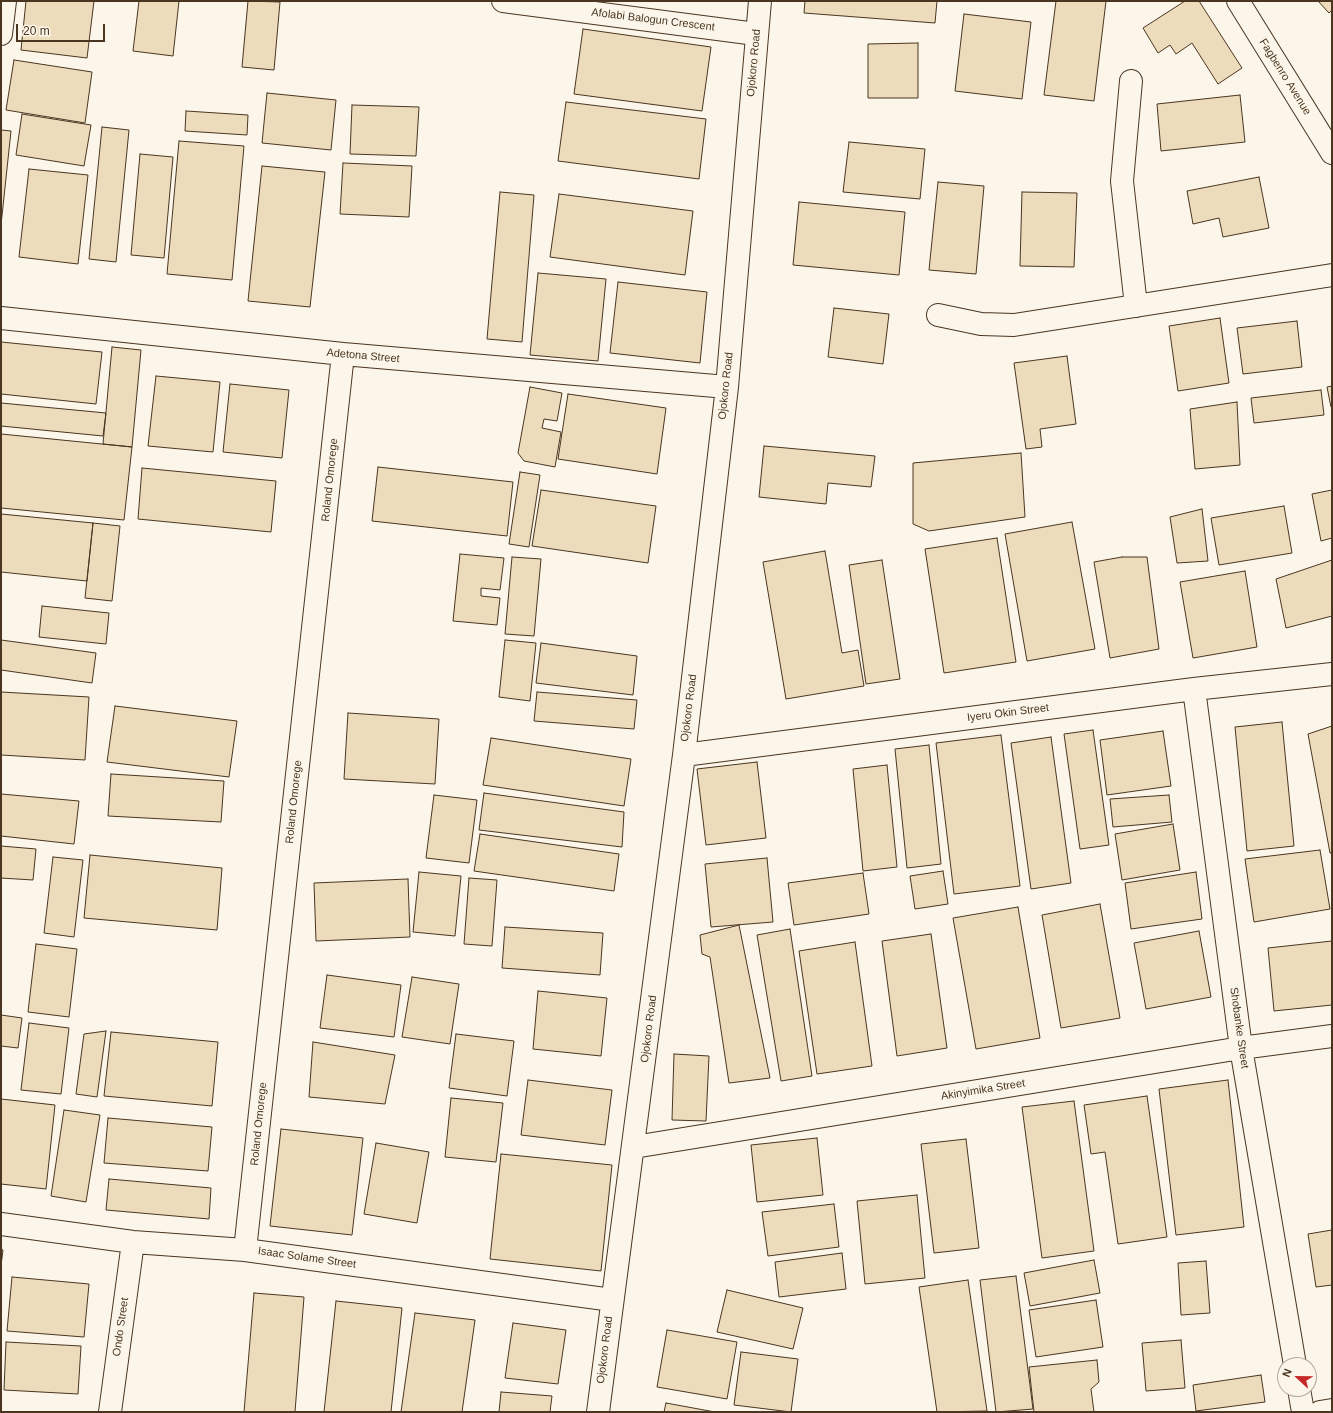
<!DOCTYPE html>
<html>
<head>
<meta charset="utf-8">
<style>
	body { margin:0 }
	#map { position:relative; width:1333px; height:1413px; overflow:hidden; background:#fbf6e9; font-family:Arial,sans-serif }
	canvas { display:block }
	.frame { position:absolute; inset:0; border:2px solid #4a3520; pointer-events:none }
	.north { position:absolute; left:1277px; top:1357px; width:40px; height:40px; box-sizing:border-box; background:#fbf6e9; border:1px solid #b4a999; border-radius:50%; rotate:292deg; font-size:11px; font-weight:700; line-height:16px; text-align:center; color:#4a3520 }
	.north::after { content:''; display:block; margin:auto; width:14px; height:18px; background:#c62828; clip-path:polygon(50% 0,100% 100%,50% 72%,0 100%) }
	.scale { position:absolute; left:16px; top:24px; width:89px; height:18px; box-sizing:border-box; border:2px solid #4a3520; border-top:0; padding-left:5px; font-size:12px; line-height:14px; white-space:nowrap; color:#4a3520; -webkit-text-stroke:3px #fbf6e9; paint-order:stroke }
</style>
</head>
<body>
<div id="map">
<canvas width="1333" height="1413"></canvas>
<div class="frame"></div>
<div class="north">N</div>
<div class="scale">20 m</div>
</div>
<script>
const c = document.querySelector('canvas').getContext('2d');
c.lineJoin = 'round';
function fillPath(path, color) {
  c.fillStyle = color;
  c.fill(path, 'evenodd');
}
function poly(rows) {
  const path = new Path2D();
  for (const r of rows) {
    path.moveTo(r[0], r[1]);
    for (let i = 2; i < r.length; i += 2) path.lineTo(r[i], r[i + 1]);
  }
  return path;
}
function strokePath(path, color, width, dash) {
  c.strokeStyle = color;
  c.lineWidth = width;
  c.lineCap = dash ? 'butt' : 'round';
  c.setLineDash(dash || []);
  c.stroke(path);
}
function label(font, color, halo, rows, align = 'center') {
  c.font = font + ' Arial,sans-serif';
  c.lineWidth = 3;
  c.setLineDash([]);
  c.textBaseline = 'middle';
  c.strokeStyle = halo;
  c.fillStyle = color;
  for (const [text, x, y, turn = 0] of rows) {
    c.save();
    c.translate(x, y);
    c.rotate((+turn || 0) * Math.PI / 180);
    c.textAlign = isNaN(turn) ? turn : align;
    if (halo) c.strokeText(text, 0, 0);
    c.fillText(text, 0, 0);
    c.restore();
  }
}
const building = poly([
	[26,1,94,1,87,58,21,50,26,1],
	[139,1,179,1,173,56,133,51,139,1],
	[248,1,280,2,274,70,242,67,248,1],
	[805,1,937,1,935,23,804,13,805,1],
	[1056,1,1106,1,1094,101,1044,95,1056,1],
	[1185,1,1199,1,1242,68,1218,84,1192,43,1176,54,1170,45,1158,53,1143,28,1185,1],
	[1318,1,1332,1,1332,10,1329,13,1318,1],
	[964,14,1031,22,1022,99,955,91,964,14],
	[583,29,711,47,702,111,574,94,583,29],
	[918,43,918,98,868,98,868,44,918,43],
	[14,60,92,72,85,123,6,110,14,60],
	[267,93,336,100,331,150,262,143,267,93],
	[1240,95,1245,142,1161,151,1157,104,1240,95],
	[566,102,706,119,699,179,558,161,566,102],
	[352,105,419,107,416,156,350,154,352,105],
	[186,111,248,115,247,135,185,131,186,111],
	[22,114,91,125,84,166,16,155,22,114],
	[102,127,129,130,116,262,89,259,102,127],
	[1,130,11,131,1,225,1,130],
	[179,141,244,146,232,280,167,274,179,141],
	[849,142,925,149,920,199,843,192,849,142],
	[140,154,173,157,164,258,131,255,140,154],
	[343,163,412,166,409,217,340,214,343,163],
	[262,166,325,172,310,307,248,301,262,166],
	[29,169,88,175,78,264,19,257,29,169],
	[1259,177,1269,228,1223,237,1219,218,1193,224,1187,191,1259,177],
	[938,182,984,186,976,274,929,270,938,182],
	[500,192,534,195,522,342,487,339,500,192],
	[1022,192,1077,193,1074,267,1020,266,1022,192],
	[559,194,693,211,685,275,550,257,559,194],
	[799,202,905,212,899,275,793,265,799,202],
	[538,273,606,279,598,361,530,355,538,273],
	[618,282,707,292,700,363,610,353,618,282],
	[834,308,889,314,883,364,828,357,834,308],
	[1220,318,1229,383,1178,391,1169,326,1220,318],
	[1297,321,1302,367,1243,374,1237,328,1297,321],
	[1,342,102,352,96,404,1,394,1,342],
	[112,347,141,350,132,447,103,444,112,347],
	[1067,356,1076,424,1040,429,1042,447,1026,449,1014,363,1067,356],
	[156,376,220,382,213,452,148,446,156,376],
	[230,384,289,390,282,458,223,452,230,384],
	[1332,386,1332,407,1331,407,1327,387,1332,386],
	[530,387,562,393,557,421,544,419,542,428,561,432,555,467,524,461,518,453,530,387],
	[1321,390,1324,415,1254,423,1251,398,1321,390],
	[568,394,666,408,657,474,558,459,568,394],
	[1237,402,1240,465,1195,469,1190,409,1237,402],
	[1,403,106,413,103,436,1,426,1,403],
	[1,434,132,447,124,520,1,508,1,434],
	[764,446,875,456,871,487,828,483,826,504,759,497,764,446],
	[1021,453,1025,517,929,531,913,524,913,463,1021,453],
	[378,467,513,482,507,536,372,521,378,467],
	[142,468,276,481,271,532,138,519,142,468],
	[520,472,540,475,529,547,509,544,520,472],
	[541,490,656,506,648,563,532,546,541,490],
	[1332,490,1332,538,1321,541,1312,494,1332,490],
	[1284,506,1292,553,1219,565,1211,518,1284,506],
	[1202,509,1208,561,1177,563,1170,517,1202,509],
	[1,514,93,523,87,581,1,572,1,514],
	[1072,522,1095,649,1027,661,1005,534,1072,522],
	[93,523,120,526,112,601,85,598,93,523],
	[997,538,1016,662,944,673,925,549,997,538],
	[825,551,842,653,858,650,864,686,786,699,763,562,825,551],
	[460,554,504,558,500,590,481,588,481,596,500,598,497,625,453,621,460,554],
	[512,557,541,559,534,636,505,634,512,557],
	[1122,557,1147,557,1159,649,1110,658,1094,562,1122,557],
	[882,560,900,679,866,684,849,565,882,560],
	[1332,560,1332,616,1286,628,1276,579,1332,560],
	[1245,571,1257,647,1193,658,1180,582,1245,571],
	[42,606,109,613,106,644,39,637,42,606],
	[1,640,96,653,92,683,1,670,1,640],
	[505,640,536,643,530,701,499,697,505,640],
	[541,643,637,656,633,695,536,683,541,643],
	[1,692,89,697,85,760,1,755,1,692],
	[537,692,637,700,634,729,534,721,537,692],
	[115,706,237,721,229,777,107,762,115,706],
	[348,713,439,719,435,784,344,779,348,713],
	[1282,722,1294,846,1247,851,1235,727,1282,722],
	[1332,726,1332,853,1330,853,1308,734,1332,726],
	[1093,730,1109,845,1080,849,1064,734,1093,730],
	[1163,731,1171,786,1107,795,1100,740,1163,731],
	[1001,735,1020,886,954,894,936,743,1001,735],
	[1051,737,1071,883,1031,889,1011,743,1051,737],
	[491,738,631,759,624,806,483,785,491,738],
	[929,745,941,864,907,868,895,749,929,745],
	[757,762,766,838,706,845,697,769,757,762],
	[887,765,897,867,863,871,853,769,887,765],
	[111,774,224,781,221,822,108,816,111,774],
	[484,793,624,812,622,847,479,830,484,793],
	[1,794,79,801,74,844,1,836,1,794],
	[434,795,477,800,469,863,426,858,434,795],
	[1169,795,1172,822,1113,827,1110,799,1169,795],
	[1173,824,1180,870,1122,880,1115,834,1173,824],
	[480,834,619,854,614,891,474,871,480,834],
	[1,846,36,849,33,880,1,878,1,846],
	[1320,850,1330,909,1254,922,1245,859,1320,850],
	[90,855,222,868,217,930,84,918,90,855],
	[53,857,83,860,74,937,44,933,53,857],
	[767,858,773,922,711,927,705,864,767,858],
	[943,871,948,904,915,909,910,876,943,871],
	[419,872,461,876,455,936,413,932,419,872],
	[1196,872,1202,919,1131,929,1125,883,1196,872],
	[863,873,869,914,794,925,788,883,863,873],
	[469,878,497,880,492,946,464,944,469,878],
	[408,879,410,937,316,941,314,883,408,879],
	[1100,904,1120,1018,1061,1028,1042,915,1100,904],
	[1018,907,1040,1038,976,1049,953,918,1018,907],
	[739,925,770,1078,729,1083,710,957,702,954,700,935,739,925],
	[505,927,603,933,600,975,502,968,505,927],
	[790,929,812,1076,781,1081,757,935,790,929],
	[1199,931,1211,997,1146,1009,1134,943,1199,931],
	[931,934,947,1048,897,1056,882,941,931,934],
	[1332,941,1332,1005,1274,1011,1268,948,1332,941],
	[855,942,872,1066,817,1074,799,951,855,942],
	[36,944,77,949,69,1017,28,1012,36,944],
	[327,975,401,985,394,1037,320,1028,327,975],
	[412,977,459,984,450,1044,402,1037,412,977],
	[538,991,607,998,601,1056,533,1049,538,991],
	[1,1015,22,1018,18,1048,1,1046,1,1015],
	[29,1023,69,1028,61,1094,21,1090,29,1023],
	[106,1031,97,1097,76,1094,84,1034,106,1031],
	[111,1032,218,1042,212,1106,104,1096,111,1032],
	[456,1034,514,1041,507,1096,449,1088,456,1034],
	[313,1042,395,1055,385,1104,309,1097,313,1042],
	[674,1054,709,1056,706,1121,672,1120,674,1054],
	[528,1080,612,1090,605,1145,521,1135,528,1080],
	[1228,1080,1244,1227,1176,1235,1159,1089,1228,1080],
	[1147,1096,1167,1237,1118,1244,1105,1152,1091,1154,1084,1105,1147,1096],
	[451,1098,503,1103,496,1162,445,1157,451,1098],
	[1,1099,55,1105,46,1189,1,1184,1,1099],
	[1074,1101,1094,1251,1042,1258,1022,1107,1074,1101],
	[64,1110,100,1115,86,1202,51,1196,64,1110],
	[108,1118,212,1127,208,1171,104,1163,108,1118],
	[281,1129,363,1138,352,1235,270,1226,281,1129],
	[817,1138,823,1195,757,1202,751,1145,817,1138],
	[966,1139,979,1248,934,1253,921,1144,966,1139],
	[376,1143,429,1152,417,1223,364,1214,376,1143],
	[501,1154,612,1165,601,1271,490,1259,501,1154],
	[109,1179,211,1188,209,1219,106,1210,109,1179],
	[917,1195,925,1278,865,1284,857,1201,917,1195],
	[834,1204,839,1247,768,1256,762,1212,834,1204],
	[1332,1230,1332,1285,1316,1287,1308,1234,1332,1230],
	[1,1249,3,1250,1,1266,1,1249],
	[842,1253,846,1289,779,1297,775,1262,842,1253],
	[1094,1260,1100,1293,1030,1306,1024,1273,1094,1260],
	[1206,1261,1210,1313,1181,1315,1178,1263,1206,1261],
	[1016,1276,1033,1409,996,1412,980,1280,1016,1276],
	[12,1277,89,1284,84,1337,7,1331,12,1277],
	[968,1280,987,1411,937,1412,919,1287,968,1280],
	[727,1290,803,1308,793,1349,717,1332,727,1290],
	[254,1293,304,1297,295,1412,244,1412,254,1293],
	[1096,1300,1103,1347,1036,1357,1029,1310,1096,1300],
	[336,1301,402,1308,391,1412,324,1412,336,1301],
	[415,1313,475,1320,462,1412,401,1412,415,1313],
	[513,1323,566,1330,558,1384,505,1378,513,1323],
	[667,1330,737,1342,727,1399,657,1387,667,1330],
	[1181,1340,1185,1388,1146,1391,1142,1343,1181,1340],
	[6,1342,81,1346,78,1394,4,1390,6,1342],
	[741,1352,798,1359,791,1412,734,1405,741,1352],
	[1097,1360,1099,1382,1091,1389,1094,1412,1034,1412,1029,1367,1097,1360],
	[1261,1375,1265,1402,1196,1411,1193,1385,1261,1375],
	[501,1392,552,1396,550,1412,499,1412,501,1392],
	[666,1403,715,1412,664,1412,666,1403]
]);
fillPath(building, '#ecdcbc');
strokePath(building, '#4a3520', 1);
const street = poly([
	[503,1,756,34],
	[1238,1,1332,153],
	[1,34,5,1],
	[1131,81,1122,181,1136,306],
	[938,315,981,324,1014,325,1332,275],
	[1,318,343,354,727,387],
	[1194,689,1241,1048,1295,1365],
	[684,755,1194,689,1332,674],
	[634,1147,1241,1048,1332,1036],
	[1,1224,133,1242,245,1250,612,1300],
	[245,1250,343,354],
	[1299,1389,1303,1412],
	[110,1412,133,1242],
	[598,1412,684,755,727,387,760,1],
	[1320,1412,1332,1410]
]);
strokePath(street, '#4a3520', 24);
strokePath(street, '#fbf6e9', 22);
label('11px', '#4a3520', '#fbf6e9', [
	["Afolabi Balogun Crescent",653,20,7],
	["Ojokoro Road",754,63,-85],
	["Fagbenro Avenue",1285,77,58],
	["Adetona Street",363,356,5],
	["Ojokoro Road",726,386,-84],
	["Roland Omorege",330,480,-84],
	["Ojokoro Road",689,708,-83],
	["Iyeru Okin Street",1008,713,-7],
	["Roland Omorege",294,802,-84],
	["Shobanke Street",1239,1028,82],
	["Ojokoro Road",649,1029,-83],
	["Akinyimika Street",983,1090,-9],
	["Roland Omorege",259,1124,-84],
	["Isaac Solame Street",307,1258,8],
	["Ondo Street",121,1327,-82],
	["Ojokoro Road",605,1350,-83]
]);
</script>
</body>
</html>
